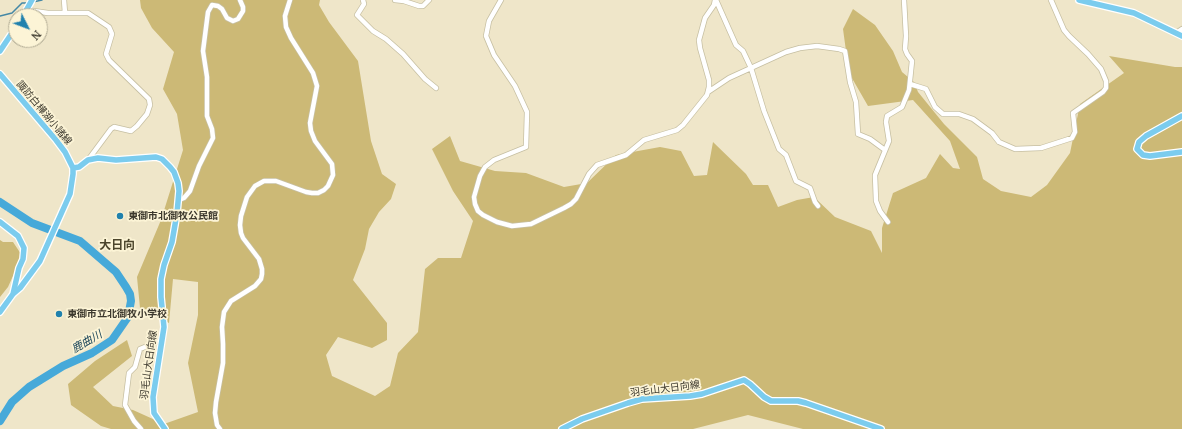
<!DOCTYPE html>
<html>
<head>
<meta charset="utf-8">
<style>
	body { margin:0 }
	#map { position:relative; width:1182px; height:429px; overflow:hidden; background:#efe6c9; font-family:"PT Serif",serif }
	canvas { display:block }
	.north { position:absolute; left:8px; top:8px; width:40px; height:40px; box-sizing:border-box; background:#fcf4d6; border:1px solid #afa992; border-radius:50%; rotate:132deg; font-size:11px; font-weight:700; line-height:16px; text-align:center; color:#3c382d }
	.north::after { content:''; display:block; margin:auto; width:14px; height:18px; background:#2081ad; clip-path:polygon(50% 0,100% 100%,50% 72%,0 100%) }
</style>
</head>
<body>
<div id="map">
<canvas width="1182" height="429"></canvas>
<div class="north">N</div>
</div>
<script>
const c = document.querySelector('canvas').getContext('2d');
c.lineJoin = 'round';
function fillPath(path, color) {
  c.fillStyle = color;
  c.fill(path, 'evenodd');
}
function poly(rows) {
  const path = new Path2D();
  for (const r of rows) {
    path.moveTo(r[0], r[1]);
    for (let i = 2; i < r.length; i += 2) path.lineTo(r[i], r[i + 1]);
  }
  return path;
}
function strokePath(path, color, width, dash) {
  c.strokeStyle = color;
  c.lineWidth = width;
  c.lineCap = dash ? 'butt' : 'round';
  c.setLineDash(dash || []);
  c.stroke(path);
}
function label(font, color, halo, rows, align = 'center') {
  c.font = font + ' "PT Serif","Noto Sans JP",serif';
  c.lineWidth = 3.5;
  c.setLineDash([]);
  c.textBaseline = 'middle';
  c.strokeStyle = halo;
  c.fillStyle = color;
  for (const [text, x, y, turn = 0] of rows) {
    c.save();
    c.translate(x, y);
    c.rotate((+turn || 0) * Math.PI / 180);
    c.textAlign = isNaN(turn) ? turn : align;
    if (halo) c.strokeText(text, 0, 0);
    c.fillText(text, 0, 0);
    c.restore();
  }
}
fillPath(poly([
	[140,0,320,0,319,5,329,22,358,61,371,141,382,174,396,184,391,199,379,212,369,229,365,249,353,280,387,323,387,340,372,348,338,337,326,355,332,376,375,396,390,386,398,353,418,332,425,269,438,258,461,258,473,221,453,191,432,149,450,136,460,161,495,171,526,173,564,187,587,183,616,155,660,147,681,151,694,176,707,175,713,142,746,174,753,185,768,185,778,207,797,200,814,197,835,217,871,231,882,253,882,228,893,193,926,178,940,154,953,168,960,169,950,141,913,100,868,106,849,73,843,29,853,9,875,25,893,51,902,72,914,82,918,92,944,124,977,157,983,179,1001,191,1031,197,1047,185,1070,153,1080,104,1124,73,1109,56,1175,67,1182,67,1182,429,803,429,748,415,693,429,111,429,101,426,71,405,68,384,95,361,127,340,132,356,93,387,113,406,133,410,164,424,198,412,188,363,198,315,198,282,173,279,169,323,140,308,137,277,161,220,183,150,177,114,163,89,174,52,152,28,141,8],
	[0,240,3,242,13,242,21,254,21,258,8,287,0,297]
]), '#ccb976');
strokePath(poly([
	[33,2,42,0],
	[0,16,12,13,22,3,29,3]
]), '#4387a5', 1.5);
strokePath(poly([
	[0,202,32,223,80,241,116,272,126,287,130,294,131,301,128,317,112,340,92,353,63,366,29,387,12,402,0,421]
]), '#46a9d9', 8);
const minor = poly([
	[64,0,65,13],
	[363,0,364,4,357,15,373,31,386,39,403,54,425,79,436,88],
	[395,0,404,1,419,6,423,6,429,0],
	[501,0,489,21,486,36,494,55,515,86,527,112,526,147,494,160,485,167,480,176,474,197,475,204,478,211,483,215,497,222,512,226,531,224,564,208,571,204,576,199,589,174,597,165,626,155,644,140,677,130,683,125,707,95,709,87,709,80,700,48,699,40,705,18,714,5,715,0],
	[716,0,736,45,743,51,751,68,764,111,779,149,786,155,796,181,810,188,815,202,818,206],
	[27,10,48,13,88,13,109,27,112,34,106,54,109,60,149,99,150,105,147,114,137,126,131,131,114,127,111,129,88,160],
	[1176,33,1182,29],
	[910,84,926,89,935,107,943,114,959,114,973,119,992,133,999,142,1015,149,1041,148,1072,138,1075,132,1073,113,1103,92,1106,88,1106,81,1101,69,1088,54,1069,36,1064,30,1051,0],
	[708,92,729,78,786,52,800,48,817,46,839,49,845,51,850,82,856,102,858,134,870,139,885,150],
	[179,200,184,198,190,191,199,166,213,138,212,129,207,116,207,77,203,51,208,12,212,5,218,6,222,9,227,18,233,21,238,19,243,11,243,7,240,0],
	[888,222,880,211,876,201,875,175,889,141,886,122,887,116,902,107,909,90,912,61,907,54,905,49,906,36,904,0],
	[141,429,134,421,125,405,129,373,135,367,140,349,162,340],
	[220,429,217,425,215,413,216,402,223,363,223,344,222,327,224,312,231,301,255,286,261,279,262,274,262,269,259,259,243,238,241,233,240,225,241,216,247,197,255,186,264,181,276,181,306,192,312,193,318,193,324,190,328,186,333,175,332,164,315,141,311,131,310,123,317,86,313,73,291,38,286,27,285,16,290,0]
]);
const major = poly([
	[1079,0,1134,13,1182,36],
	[23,16,32,0],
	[0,51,16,27],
	[0,74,56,140,65,152,73,168,73,174,70,194,40,261,20,288,13,294,0,312],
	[1182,116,1146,136,1139,142,1137,149,1143,155,1150,156,1182,152],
	[73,168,79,167,88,160,98,158,116,160,156,157,162,159,170,167,174,172,178,183,179,191,177,213,172,242,164,265,161,279,161,297,164,327,153,397,154,413,165,429],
	[0,222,18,236,24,248,23,259,19,268,13,294],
	[562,429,582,419,628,403,642,399,690,396,702,394,744,380,750,384,764,397,771,401,798,401,806,403,881,429]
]);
strokePath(minor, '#c6bfa2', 6);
strokePath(major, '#fff', 8);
strokePath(minor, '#fff', 4.5);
strokePath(major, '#7bccee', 5.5);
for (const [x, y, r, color] of [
	[120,216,4,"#2081ad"],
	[59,314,4,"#2081ad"]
]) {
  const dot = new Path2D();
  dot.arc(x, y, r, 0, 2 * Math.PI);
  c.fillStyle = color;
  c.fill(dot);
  strokePath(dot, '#fcf4d6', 1.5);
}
label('10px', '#3c382d', '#fcf4d6', [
	["諏訪白樺湖小諸線",44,113,50],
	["羽毛山大日向線",149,365,-82],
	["羽毛山大日向線",665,389,-7]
]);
label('bold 10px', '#3c382d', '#fcf4d6', [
	["東御市北御牧公民館",128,216],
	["東御市立北御牧小学校",67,314]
], 'left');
label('italic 11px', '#1d475b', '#fcf4d6', [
	["鹿曲川",87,342,-30]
]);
label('bold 12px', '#4c452c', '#fcf4d6', [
	["大日向",117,246]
]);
</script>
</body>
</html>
